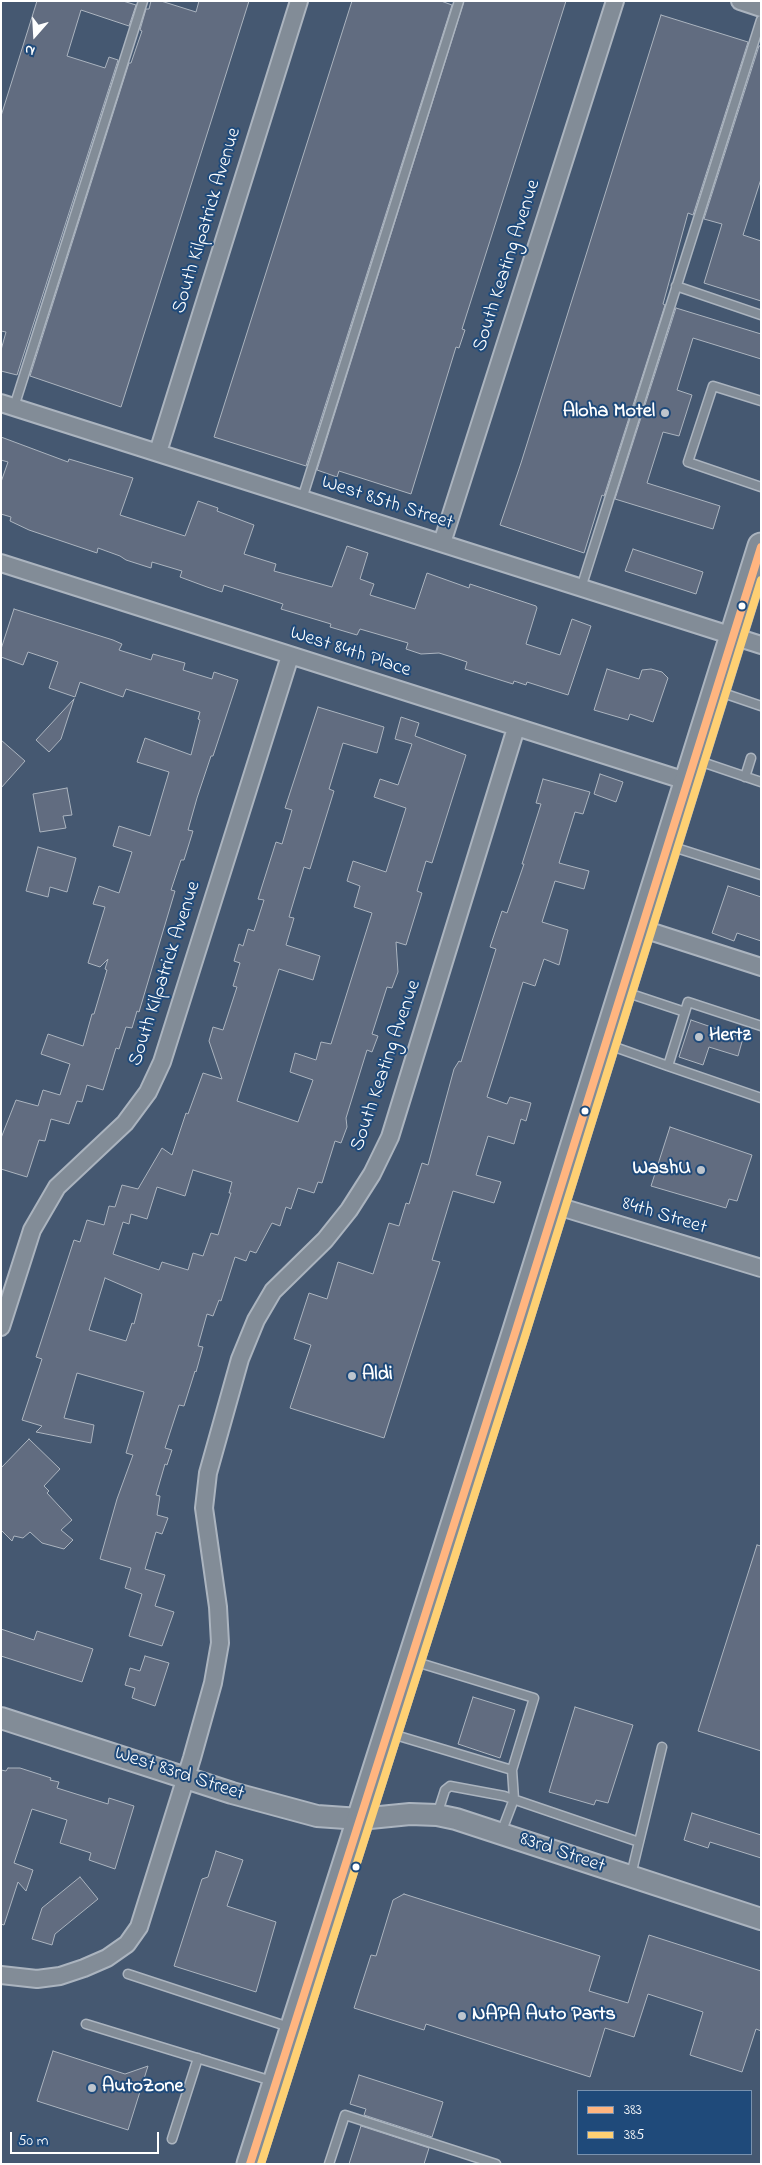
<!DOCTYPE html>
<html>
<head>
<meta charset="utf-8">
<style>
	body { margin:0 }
	#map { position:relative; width:762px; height:2165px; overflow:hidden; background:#455871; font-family:"Indie Flower",sans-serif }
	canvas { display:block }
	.frame { position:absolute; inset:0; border:2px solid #fff; pointer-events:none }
	.legend { position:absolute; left:577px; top:2090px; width:175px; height:65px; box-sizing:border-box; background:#1f4a7a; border:1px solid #7992af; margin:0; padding:6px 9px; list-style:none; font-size:15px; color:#fff }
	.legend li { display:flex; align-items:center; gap:10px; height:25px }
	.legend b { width:25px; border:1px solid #7992af }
	.north { position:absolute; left:10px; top:10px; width:50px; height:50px; -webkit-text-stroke:4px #1f4a7a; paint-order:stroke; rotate:199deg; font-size:14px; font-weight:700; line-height:20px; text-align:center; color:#fff }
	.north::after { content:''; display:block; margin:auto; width:18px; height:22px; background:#fff; clip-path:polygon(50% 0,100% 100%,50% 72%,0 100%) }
	.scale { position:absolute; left:10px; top:2132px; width:149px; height:22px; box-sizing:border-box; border:2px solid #fff; border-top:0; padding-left:6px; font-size:15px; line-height:18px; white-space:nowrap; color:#fff; -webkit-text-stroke:4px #1f4a7a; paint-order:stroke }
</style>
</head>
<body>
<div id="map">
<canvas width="762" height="2165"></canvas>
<div class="frame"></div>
<ul class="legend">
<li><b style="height:6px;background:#ffb580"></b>383</li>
<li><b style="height:6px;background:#fed073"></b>385</li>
</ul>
<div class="north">N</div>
<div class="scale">50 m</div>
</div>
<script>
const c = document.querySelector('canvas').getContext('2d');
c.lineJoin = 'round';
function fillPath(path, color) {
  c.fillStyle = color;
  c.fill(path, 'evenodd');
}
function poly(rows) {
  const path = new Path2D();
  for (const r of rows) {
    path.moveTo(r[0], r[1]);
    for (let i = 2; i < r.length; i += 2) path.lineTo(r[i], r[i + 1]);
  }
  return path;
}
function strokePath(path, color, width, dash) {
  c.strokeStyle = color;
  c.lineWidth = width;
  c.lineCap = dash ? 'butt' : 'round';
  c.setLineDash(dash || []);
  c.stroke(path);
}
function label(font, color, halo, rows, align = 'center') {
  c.font = font + ' "Indie Flower",sans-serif';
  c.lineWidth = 4;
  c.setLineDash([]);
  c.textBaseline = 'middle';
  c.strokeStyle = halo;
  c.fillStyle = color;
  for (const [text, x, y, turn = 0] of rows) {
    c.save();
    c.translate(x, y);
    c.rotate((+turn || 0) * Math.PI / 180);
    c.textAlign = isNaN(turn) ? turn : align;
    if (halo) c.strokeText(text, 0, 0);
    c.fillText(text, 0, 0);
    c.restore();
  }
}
const building = poly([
	[37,1,123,1,136,5,129,26,81,10,67,56,105,68,109,57,118,60,17,375,1,371,1,350,6,332,1,331,1,116,37,1],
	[151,1,161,1,196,12,199,1,249,1,121,407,30,376,129,63,131,63,142,31,140,30,146,9,149,9,151,1],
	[352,1,441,1,452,5,306,466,214,437,352,1],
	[464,1,566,1,462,329,465,330,459,348,456,347,411,494,339,471,337,477,317,470,464,1],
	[661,15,748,42,693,215,688,213,663,304,665,305,604,496,602,495,584,553,500,525,521,463,661,15],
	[759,46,761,46,761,179,743,235,761,241,761,301,704,283,722,224,704,219,759,46],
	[676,308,761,334,761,359,693,338,677,390,692,395,679,436,663,432,647,483,720,506,713,529,615,499,676,308],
	[1,437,68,462,69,459,133,478,120,515,185,536,198,501,218,508,217,511,254,525,244,554,276,564,274,571,332,587,347,546,368,553,360,579,374,584,370,595,415,609,427,573,469,588,470,584,536,606,537,608,526,644,560,655,572,619,591,626,568,695,527,682,526,685,514,681,513,684,465,669,467,662,452,657,439,653,421,654,406,649,408,643,360,629,357,635,330,627,331,624,281,609,283,604,224,585,222,592,207,587,180,577,182,571,152,562,151,568,126,560,120,556,98,548,97,553,29,530,10,521,11,517,1,514,1,482,8,462,1,460,1,437],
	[633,549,703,572,696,594,625,571,633,549],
	[14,609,113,640,122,644,119,650,151,660,153,654,185,663,183,670,212,679,214,672,238,680,213,756,211,756,197,798,188,830,193,831,184,860,181,860,171,890,175,891,139,1012,137,1011,132,1028,126,1027,119,1049,116,1048,103,1090,87,1085,82,1102,77,1101,69,1124,51,1119,45,1141,39,1140,27,1177,1,1169,1,1138,16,1100,38,1106,43,1090,60,1095,70,1064,41,1054,48,1034,83,1046,92,1014,94,1014,107,970,105,969,108,959,100,967,88,963,105,907,93,904,99,886,119,893,132,852,113,846,119,826,150,836,169,772,137,762,145,738,191,755,200,720,198,719,200,712,126,689,123,697,80,682,75,697,49,688,58,662,28,652,23,665,1,657,1,649,14,609],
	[607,669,639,679,642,670,651,669,662,672,668,678,653,722,630,714,628,720,594,710,607,669],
	[74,699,61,739,49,752,36,740,74,699],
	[318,707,384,727,377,753,343,743,329,789,334,791,310,869,304,867,289,917,294,918,286,945,320,956,313,980,279,969,237,1101,298,1122,313,1080,290,1072,295,1053,316,1060,321,1042,331,1044,372,913,354,907,360,886,347,881,353,861,386,872,406,808,374,797,380,779,398,785,412,744,395,739,401,717,419,723,415,736,466,755,432,863,426,861,417,891,422,893,406,945,396,942,398,972,392,988,387,987,372,1034,378,1036,372,1052,367,1050,346,1118,347,1127,341,1143,335,1141,322,1183,318,1182,314,1193,298,1188,291,1209,286,1207,280,1226,272,1223,256,1253,250,1251,246,1261,235,1257,221,1301,219,1300,213,1316,207,1314,198,1346,203,1347,196,1372,195,1371,184,1406,179,1405,165,1448,172,1450,167,1465,165,1464,156,1495,160,1496,157,1515,168,1518,162,1534,156,1532,145,1569,165,1575,155,1606,174,1612,162,1646,129,1636,142,1594,125,1588,131,1568,100,1559,117,1499,133,1455,126,1453,144,1392,77,1373,64,1418,94,1425,91,1443,36,1432,42,1426,22,1420,42,1359,36,1357,74,1240,80,1242,87,1220,104,1225,109,1206,115,1207,122,1185,138,1189,162,1148,172,1155,186,1113,188,1114,203,1073,222,1079,209,1041,213,1027,223,1030,237,987,233,986,240,963,234,961,239,944,243,946,248,929,254,931,264,900,258,899,276,842,282,844,292,810,285,808,318,707],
	[193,1170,232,1182,229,1193,231,1193,218,1235,211,1233,203,1256,193,1253,188,1270,162,1262,159,1270,113,1254,123,1222,129,1224,131,1214,147,1219,157,1187,185,1196,193,1170],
	[105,1278,142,1294,134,1324,132,1323,126,1341,89,1330,105,1278],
	[1,740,25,761,1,788,1,740],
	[600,774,623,782,616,802,594,794,600,774],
	[543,779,590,792,583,814,575,812,559,863,589,871,584,889,555,881,542,922,568,930,559,965,544,959,535,986,523,982,487,1097,507,1104,510,1097,531,1103,526,1121,521,1119,514,1144,488,1136,476,1175,501,1182,494,1203,453,1191,432,1260,440,1262,384,1438,290,1408,311,1345,294,1339,309,1293,327,1299,338,1262,373,1274,389,1223,399,1226,406,1203,409,1204,422,1163,428,1165,454,1069,459,1061,461,1062,496,949,490,947,502,911,507,913,524,864,522,864,541,804,536,803,543,779],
	[67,788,72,815,63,816,66,828,40,832,33,794,67,788],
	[38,847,76,858,67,892,50,887,48,897,26,891,38,847],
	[728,886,761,897,761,941,737,933,734,941,712,933,728,886],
	[691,1020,743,1038,738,1056,709,1047,703,1065,679,1057,691,1020],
	[670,1127,752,1155,737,1201,729,1199,726,1208,651,1186,670,1127],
	[29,1439,60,1469,44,1486,49,1491,47,1493,72,1520,61,1530,73,1540,64,1549,42,1543,30,1532,23,1538,14,1536,12,1541,1,1530,1,1468,29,1439],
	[757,1545,761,1546,761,1751,698,1731,757,1545],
	[1,1629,34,1640,37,1631,93,1649,82,1682,1,1656,1,1629],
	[145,1656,169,1663,155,1706,132,1698,135,1688,125,1685,130,1668,140,1671,145,1656],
	[473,1697,515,1710,500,1758,458,1744,473,1697],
	[575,1707,633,1725,608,1803,596,1800,594,1805,549,1792,575,1707],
	[8,1768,20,1768,51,1778,50,1780,59,1782,57,1788,108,1804,109,1798,134,1806,115,1869,89,1860,91,1853,60,1843,67,1820,32,1809,14,1863,33,1870,26,1891,18,1882,4,1925,1,1924,1,1770,6,1771,8,1768],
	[692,1813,761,1835,761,1858,710,1842,708,1848,684,1840,692,1813],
	[216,1851,243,1860,227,1906,276,1922,256,1992,174,1966,202,1879,208,1877,216,1851],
	[80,1877,98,1899,55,1934,52,1945,32,1939,42,1908,80,1877],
	[404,1894,600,1956,589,1991,628,2003,649,1935,761,1971,761,2031,756,2029,742,2072,690,2055,703,2012,648,1994,634,2037,605,2028,590,2077,426,2024,424,2030,354,2008,371,1955,376,1956,393,1900,404,1894],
	[53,2051,125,2074,148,2066,128,2130,37,2101,53,2051],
	[359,2075,443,2102,432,2137,364,2115,366,2109,350,2104,359,2075],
	[361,2126,429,2148,424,2164,349,2164,361,2126]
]);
fillPath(building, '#616c80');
strokePath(building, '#abb4bf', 1);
const service = poly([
	[676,286,761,315],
	[761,401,713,386,688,462,761,487],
	[14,407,143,1],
	[302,499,459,1],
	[581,588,761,20],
	[720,692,761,706],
	[696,760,761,782],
	[745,777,751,758],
	[670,846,761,875],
	[625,992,685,1012],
	[761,1026,688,1002,668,1066,761,1098],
	[609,1045,668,1066],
	[392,1734,512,1770,534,1698,413,1661],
	[437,1815,445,1790,450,1786,504,1796,639,1842],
	[501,1833,514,1799,512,1770],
	[631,1875,662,1747],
	[128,1974,289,2027],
	[86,2024,272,2081],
	[172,2139,198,2058],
	[329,2164,345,2115,496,2164]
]);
const minor = poly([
	[740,1,761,8],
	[1,403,761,645],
	[158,452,299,1],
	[442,543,615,1],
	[1,563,686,781],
	[640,928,761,967],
	[554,1205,761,1268],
	[1,1327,32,1230,57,1187,125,1123,148,1092,162,1062,290,656],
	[1,1975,37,1979,60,1976,84,1968,107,1958,127,1944,139,1927,192,1758,213,1683,220,1643,218,1607,204,1508,208,1473,240,1359,256,1320,273,1291,325,1240,349,1210,372,1174,390,1137,516,728]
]);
const tertiary = poly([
	[1,1718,232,1793,317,1816,360,1819,410,1814,437,1815,456,1819,761,1919]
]);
const primary = poly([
	[250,2164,516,1330,761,546]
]);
strokePath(service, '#abb4bf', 11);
strokePath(minor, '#abb4bf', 20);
strokePath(tertiary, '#abb4bf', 24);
strokePath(primary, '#abb4bf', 29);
strokePath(service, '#828c97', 8);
strokePath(minor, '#828c97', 16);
strokePath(tertiary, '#828c97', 20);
strokePath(primary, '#828c97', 25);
strokePath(poly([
	[250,2164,516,1330,761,547]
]), '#ffb580', 8);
strokePath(poly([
	[261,2164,526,1333,761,580]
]), '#fed073', 8);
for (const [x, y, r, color] of [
	[665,413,5,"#bec5cd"],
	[742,606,4.5,"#fff"],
	[699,1037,5,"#bec5cd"],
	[585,1111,4.5,"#fff"],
	[701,1170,5,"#bec5cd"],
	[352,1376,5,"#bec5cd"],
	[356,1867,4.5,"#fff"],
	[462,2016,5,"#bec5cd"],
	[92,2088,5,"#bec5cd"]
]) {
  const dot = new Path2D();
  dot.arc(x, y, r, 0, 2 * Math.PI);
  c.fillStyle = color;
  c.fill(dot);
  strokePath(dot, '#1f4a7a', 2);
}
label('20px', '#fff', '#1f4a7a', [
	["South Kilpatrick Avenue",208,221,-73],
	["South Keating Avenue",508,266,-72],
	["West 85th Street",387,504,18],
	["West 84th Place",350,653,18],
	["South Kilpatrick Avenue",166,974,-72],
	["South Keating Avenue",387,1066,-71],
	["84th Street",664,1217,17],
	["West 83rd Street",179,1775,18],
	["83rd Street",562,1854,19]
]);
label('bold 20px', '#fff', '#1f4a7a', [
	["Aloha Motel",655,413,"right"],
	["Hertz",709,1037],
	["WashU",691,1170,"right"],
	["Aldi",362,1376],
	["NAPA Auto Parts",472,2016],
	["AutoZone",102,2088]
], 'left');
</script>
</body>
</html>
